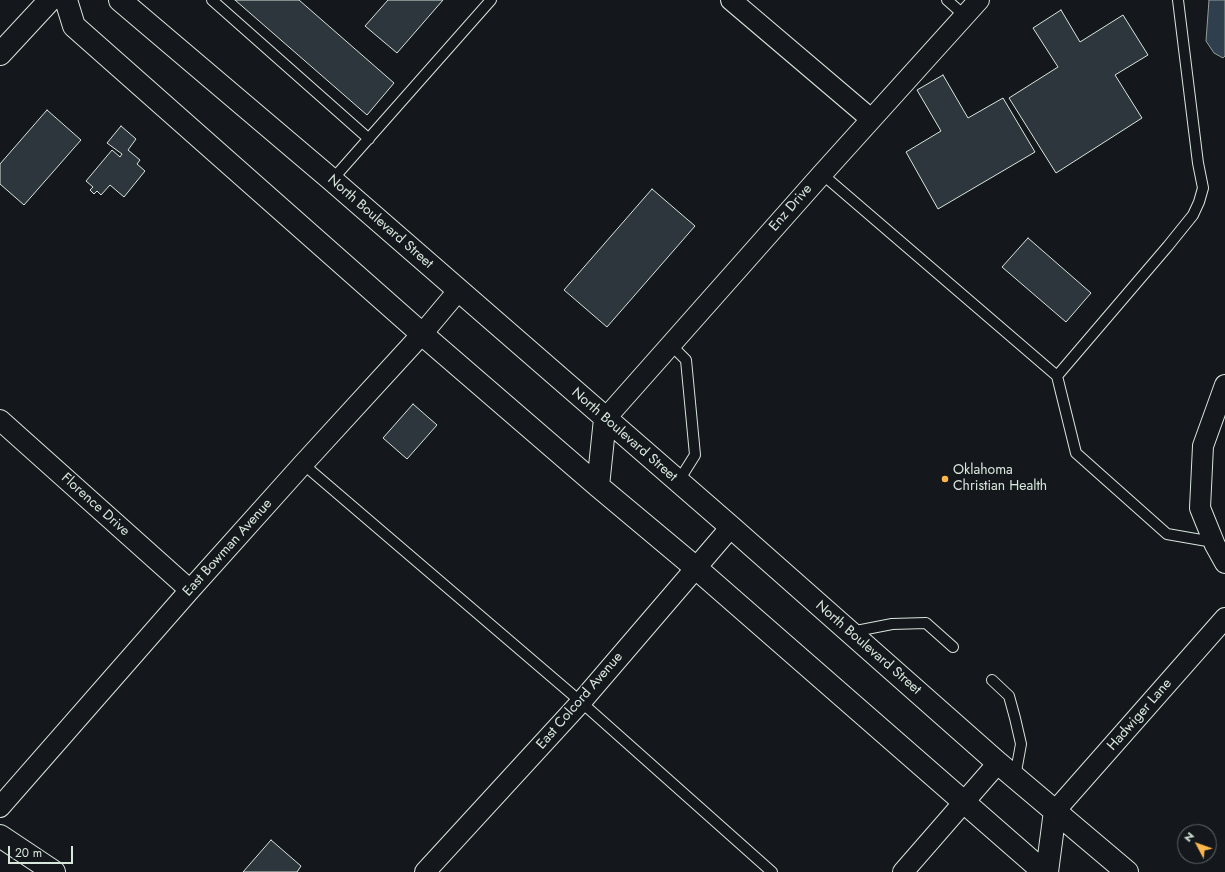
<!DOCTYPE html>
<html>
<head>
<meta charset="utf-8">
<style>
	body { margin:0 }
	#map { position:relative; width:1225px; height:872px; overflow:hidden; background:#14181c; font-family:Jost,sans-serif }
	canvas { display:block }
	.north { position:absolute; left:1177px; top:824px; width:40px; height:40px; box-sizing:border-box; background:#14181c; border:1px solid #626a69; border-radius:50%; rotate:311deg; font-size:11px; font-weight:700; line-height:16px; text-align:center; color:#d8e6dc }
	.north::after { content:''; display:block; margin:auto; width:14px; height:18px; background:#ffb74d; clip-path:polygon(50% 0,100% 100%,50% 72%,0 100%) }
	.scale { position:absolute; left:8px; top:846px; width:65px; height:18px; box-sizing:border-box; border:2px solid #d8e6dc; border-top:0; padding-left:5px; font-size:12px; line-height:14px; white-space:nowrap; color:#d8e6dc; -webkit-text-stroke:3px #14181c; paint-order:stroke }
</style>
</head>
<body>
<div id="map">
<canvas width="1225" height="872"></canvas>
<div class="north">N</div>
<div class="scale">20 m</div>
</div>
<script>
const c = document.querySelector('canvas').getContext('2d');
c.lineJoin = 'round';
function fillPath(path, color) {
  c.fillStyle = color;
  c.fill(path, 'evenodd');
}
function poly(rows) {
  const path = new Path2D();
  for (const r of rows) {
    path.moveTo(r[0], r[1]);
    for (let i = 2; i < r.length; i += 2) path.lineTo(r[i], r[i + 1]);
  }
  return path;
}
function strokePath(path, color, width, dash) {
  c.strokeStyle = color;
  c.lineWidth = width;
  c.lineCap = dash ? 'butt' : 'round';
  c.setLineDash(dash || []);
  c.stroke(path);
}
function label(font, color, halo, rows, align = 'center') {
  c.font = font + ' Jost,sans-serif';
  c.lineWidth = 3;
  c.setLineDash([]);
  c.textBaseline = 'middle';
  c.strokeStyle = halo;
  c.fillStyle = color;
  for (const [text, x, y, turn = 0] of rows) {
    c.save();
    c.translate(x, y);
    c.rotate((+turn || 0) * Math.PI / 180);
    c.textAlign = isNaN(turn) ? turn : align;
    if (halo) c.strokeText(text, 0, 0);
    c.fillText(text, 0, 0);
    c.restore();
  }
}
const water = poly([
	[1209,0,1225,0,1225,56,1223,58,1214,53,1206,41,1209,0]
]);
fillPath(water, '#2f3f4d');
strokePath(water, '#939e99', 1);
const building = poly([
	[235,0,299,0,394,83,367,115,235,0],
	[388,0,443,0,397,53,365,26,388,0],
	[1061,10,1080,42,1123,15,1148,55,1115,75,1142,118,1056,173,1009,98,1058,67,1033,28,1061,10],
	[943,75,968,118,1003,98,1035,152,938,209,906,152,941,131,917,90,943,75],
	[47,110,81,140,24,205,0,184,0,164,47,110],
	[121,126,136,139,128,150,140,160,137,164,145,171,124,197,110,185,101,195,97,191,94,194,90,190,93,187,86,181,112,150,120,157,122,154,107,143,121,126],
	[652,189,695,226,607,327,564,290,652,189],
	[1028,238,1091,293,1066,322,1002,267,1028,238],
	[413,404,437,425,407,459,383,438,413,404],
	[271,840,301,866,297,872,243,872,271,840]
]);
fillPath(building, '#2c363c');
strokePath(building, '#d8e6dc', 1);
const service = poly([
	[212,0,369,139],
	[947,0,965,16],
	[822,174,1057,376,1076,453,1167,534,1213,542],
	[332,180,491,0],
	[671,345,686,360,695,455,678,482],
	[1057,376,1168,246,1193,215,1199,202,1203,188,1198,163,1178,0],
	[303,464,581,702,772,872],
	[851,632,892,624,926,623,953,647],
	[992,680,1009,696,1015,718,1021,744,1015,777]
]);
const minor = poly([
	[731,0,871,119],
	[1225,385,1203,446,1200,508,1215,545,1225,563],
	[605,419,822,174,979,0],
	[0,420,190,590],
	[0,807,190,590,303,464,422,334,458,291],
	[1055,811,1225,618],
	[425,872,581,702,731,527],
	[903,872,998,763]
]);
const secondary = poly([
	[66,0,74,26,422,334,598,486,696,568,1044,872],
	[120,0,332,180,731,527,998,763,1127,872],
	[0,54,50,0],
	[598,486,605,419],
	[0,836,54,872],
	[1047,872,1055,811]
]);
strokePath(service, '#d8e6dc', 12);
strokePath(minor, '#d8e6dc', 22);
strokePath(secondary, '#d8e6dc', 24);
strokePath(service, '#14181c', 10);
strokePath(minor, '#14181c', 20);
strokePath(secondary, '#14181c', 22);
for (const [x, y, r, color] of [
	[945,479,4,"#ffb74d"]
]) {
  const dot = new Path2D();
  dot.arc(x, y, r, 0, 2 * Math.PI);
  c.fillStyle = color;
  c.fill(dot);
  strokePath(dot, '#14181c', 1.5);
}
label('14px', '#d8e6dc', '#14181c', [
	["Enz Drive",791,208,-49],
	["North Boulevard Street",380,222,41],
	["North Boulevard Street",624,435,41],
	["Florence Drive",95,505,42],
	["East Bowman Avenue",228,548,-48],
	["North Boulevard Street",868,648,41],
	["East Colcord Avenue",580,701,-49],
	["Hadwiger Lane",1140,715,-49]
]);
label('14px', '#d8e6dc', '#14181c', [
	["Oklahoma",953,471],
	["Christian Health",953,487]
], 'left');
</script>
</body>
</html>
